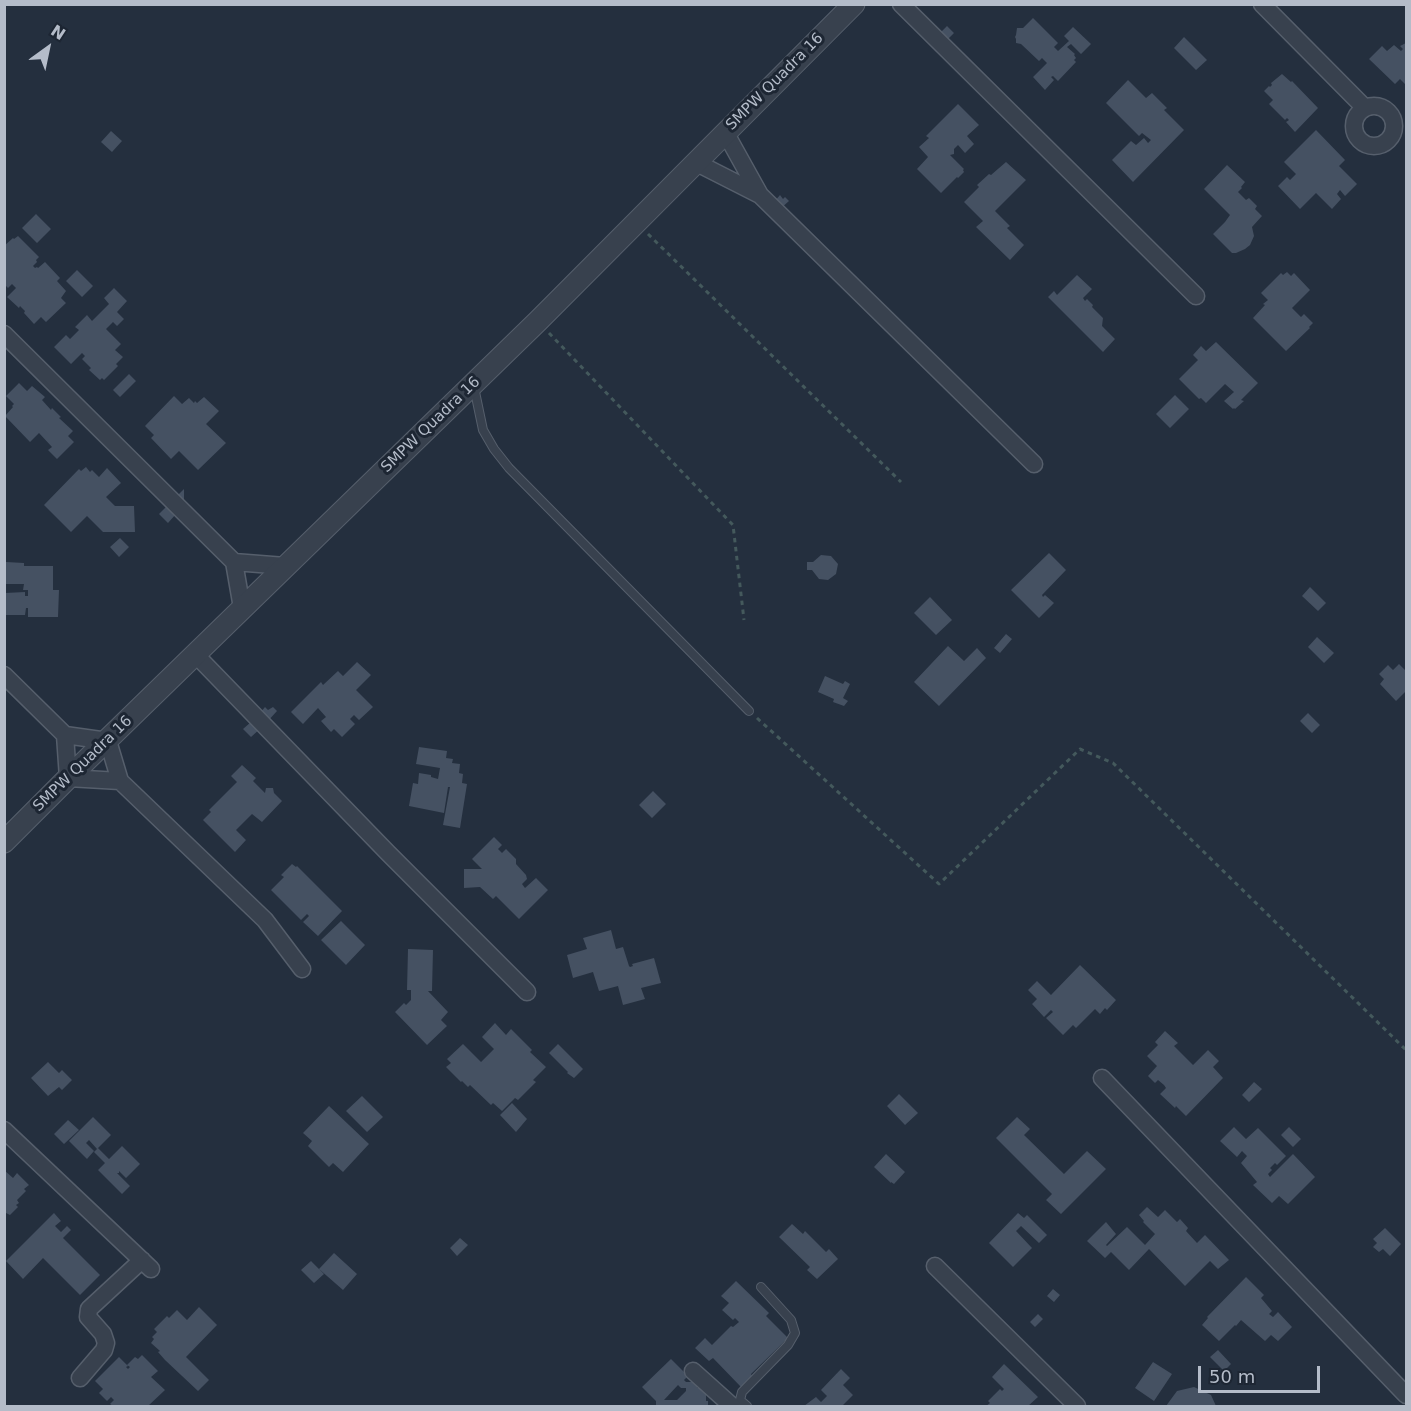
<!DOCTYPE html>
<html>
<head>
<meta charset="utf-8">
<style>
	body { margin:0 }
	#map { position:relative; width:1411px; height:1411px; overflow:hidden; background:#242f3e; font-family:"DejaVu Sans",sans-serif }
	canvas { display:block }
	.frame { position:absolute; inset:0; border:6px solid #b4bcc9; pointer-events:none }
	.north { position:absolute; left:18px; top:18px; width:60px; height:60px; -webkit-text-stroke:4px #1d2633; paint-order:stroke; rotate:33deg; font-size:16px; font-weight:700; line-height:24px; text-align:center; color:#b4bcc9 }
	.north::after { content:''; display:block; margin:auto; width:21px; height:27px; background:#b4bcc9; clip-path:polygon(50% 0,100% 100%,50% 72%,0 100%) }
	.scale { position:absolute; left:1198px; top:1366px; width:122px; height:27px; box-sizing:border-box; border:3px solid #b4bcc9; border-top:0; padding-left:8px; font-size:18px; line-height:21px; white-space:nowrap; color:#b4bcc9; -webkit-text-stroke:4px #1d2633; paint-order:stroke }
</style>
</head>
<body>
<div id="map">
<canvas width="1411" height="1411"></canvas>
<div class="frame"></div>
<div class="north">N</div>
<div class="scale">50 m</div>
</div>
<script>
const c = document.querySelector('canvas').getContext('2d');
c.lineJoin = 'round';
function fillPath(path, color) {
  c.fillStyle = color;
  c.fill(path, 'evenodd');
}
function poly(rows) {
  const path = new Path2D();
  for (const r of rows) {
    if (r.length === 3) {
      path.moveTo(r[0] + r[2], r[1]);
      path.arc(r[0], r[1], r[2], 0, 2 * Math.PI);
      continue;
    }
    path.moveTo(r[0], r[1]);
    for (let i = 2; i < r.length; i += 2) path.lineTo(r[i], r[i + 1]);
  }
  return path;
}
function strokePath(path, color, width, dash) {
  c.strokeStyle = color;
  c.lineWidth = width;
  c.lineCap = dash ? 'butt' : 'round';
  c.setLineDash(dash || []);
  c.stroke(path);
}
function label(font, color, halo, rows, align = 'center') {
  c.font = font + ' "DejaVu Sans",sans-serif';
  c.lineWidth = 6;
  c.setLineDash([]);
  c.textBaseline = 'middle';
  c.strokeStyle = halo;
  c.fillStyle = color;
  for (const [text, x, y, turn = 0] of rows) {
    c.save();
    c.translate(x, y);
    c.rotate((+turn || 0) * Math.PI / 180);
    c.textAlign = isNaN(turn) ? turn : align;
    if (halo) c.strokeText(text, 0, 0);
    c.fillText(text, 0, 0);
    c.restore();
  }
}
fillPath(poly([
	[1033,18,1058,43,1054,47,1058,51,1069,41,1064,36,1073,27,1091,44,1081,54,1071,44,1067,47,1075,54,1074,55,1076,58,1074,60,1076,62,1058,81,1053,76,1051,77,1054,80,1045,90,1033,77,1047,63,1042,58,1039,61,1021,44,1016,43,1016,39,1015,37,1016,35,1017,28,1023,28],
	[947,26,954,33,947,40,940,33],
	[1184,37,1207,60,1196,70,1174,48],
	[1406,43,1406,85,1400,79,1395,84,1369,59,1382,46,1387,51,1394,45,1401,51,1403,49,1400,46],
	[1282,74,1291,82,1292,81,1318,108,1295,132,1286,122,1289,120,1287,118,1285,120,1269,104,1273,100,1264,91,1269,86,1270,87,1272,85,1271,83],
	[1128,80,1146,98,1152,93,1167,108,1164,110,1184,130,1133,182,1112,160,1131,141,1136,145,1144,138,1148,143,1151,140,1142,133,1139,136,1106,103],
	[958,104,979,125,967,136,974,144,965,153,958,145,954,149,954,154,950,155,964,169,963,170,964,172,958,178,957,177,941,193,917,169,928,157,919,147,929,138,926,136],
	[1316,130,1345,160,1339,166,1357,184,1345,196,1340,190,1337,194,1341,199,1332,209,1316,193,1300,209,1278,186,1287,177,1290,180,1296,174,1284,162],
	[111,131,122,141,112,152,101,142],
	[1006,162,1026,180,995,211,1010,226,1007,228,1024,245,1010,260,976,227,983,221,964,202,979,187,977,185,989,174,991,175],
	[1227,165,1245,182,1241,187,1242,188,1238,192,1246,200,1249,198,1257,206,1255,209,1262,216,1252,227,1254,236,1250,245,1245,249,1236,253,1232,253,1213,234,1225,222,1230,215,1204,189],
	[780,195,783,199,785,197,789,201,780,209,774,202],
	[36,214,51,229,37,243,22,228],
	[18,236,39,257,36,260,37,262,33,266,35,268,37,267,38,268,45,262,60,278,57,281,66,291,61,298,66,303,46,322,41,317,34,324,24,313,25,311,20,306,19,308,7,297,16,288,12,284,8,288,4,284,4,246,13,238,14,239],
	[77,270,93,286,82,297,66,281],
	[1287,272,1291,276,1294,273,1310,290,1292,308,1301,317,1304,314,1313,323,1309,327,1310,328,1286,351,1253,318,1265,305,1263,304,1268,300,1261,293,1281,273,1283,275],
	[1077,275,1092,289,1083,298,1085,301,1087,299,1093,305,1092,307,1103,318,1102,326,1115,339,1103,352,1048,297,1054,291,1057,295],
	[114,288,127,301,117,312,124,319,117,326,113,322,106,329,121,344,115,350,123,357,116,364,118,366,104,380,102,378,100,380,89,370,91,368,82,359,85,356,82,353,71,364,54,347,66,335,70,339,79,330,75,327,87,315,92,321,109,304,104,298],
	[1216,342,1258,383,1241,400,1244,401,1235,409,1234,408,1233,409,1224,401,1234,392,1225,384,1206,403,1201,398,1199,399,1179,379,1198,360,1193,355,1201,346,1206,351],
	[129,374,136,381,120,397,113,390],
	[19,383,27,391,32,386,45,397,42,400,51,410,52,408,61,417,59,418,73,431,68,436,74,442,57,459,48,450,52,447,39,433,30,442,5,416,13,407,12,406,14,404,6,396],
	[1175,395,1189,409,1170,428,1156,414],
	[174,396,182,404,189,398,194,403,195,401,197,403,204,397,219,411,206,424,226,443,198,470,179,451,171,459,151,438,154,435,145,426],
	[86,467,90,472,92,470,99,477,107,468,121,483,106,497,115,506,134,506,135,532,103,532,87,516,71,532,44,505,79,469,81,471],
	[184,489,184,505,168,523,159,514],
	[120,538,129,547,119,557,110,547],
	[1049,553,1066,570,1042,595,1043,597,1045,595,1054,603,1039,618,1011,590],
	[821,555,831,556,838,564,836,574,828,580,819,579,812,570,807,570,807,562,813,562],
	[6,562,24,563,24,566,53,566,53,590,59,590,58,617,28,617,28,608,26,608,25,615,5,615,5,593,25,592,25,596,28,596,28,590,23,590,24,584,6,584],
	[1310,587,1326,603,1318,611,1302,596],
	[930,597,952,620,936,635,914,613],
	[1006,634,1012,639,1000,653,994,648],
	[1317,637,1334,653,1324,663,1308,647],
	[948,646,964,661,977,648,986,658,939,706,914,682],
	[357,662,371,675,356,690,373,707,359,720,354,715,350,719,355,724,342,737,334,729,331,732,321,721,326,717,318,708,303,724,291,712,321,682,323,685,338,671,343,676],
	[1399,664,1405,670,1406,668,1406,691,1396,701,1380,684,1384,679,1379,674,1388,665,1393,670],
	[825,676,843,684,845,681,850,684,843,698,848,701,844,706,833,702,834,699,818,692],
	[265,707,268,710,273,707,277,711,267,722,259,714],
	[1308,713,1320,725,1312,733,1300,721],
	[251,722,261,728,251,737,243,729],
	[419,747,447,751,446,758,453,759,452,763,460,764,459,773,463,774,462,783,467,784,460,828,443,825,450,787,448,787,444,813,409,806,413,783,418,784,419,773,431,775,431,777,438,779,440,768,416,764],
	[242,765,256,778,253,781,265,793,266,788,273,788,274,793,282,801,262,822,252,814,236,830,246,840,235,852,203,820,211,812,209,810,237,782,231,776],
	[653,791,666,804,652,818,639,805],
	[494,837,502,845,498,849,502,853,506,849,516,859,516,864,526,875,527,879,522,884,525,888,536,878,548,890,519,919,496,896,493,899,480,887,464,888,464,869,482,869,472,859],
	[292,864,296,867,297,866,342,911,318,936,303,922,309,916,307,914,301,920,271,890,284,877,281,875],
	[341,921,365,945,346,965,321,940],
	[611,930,616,949,623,947,629,966,630,967,633,966,632,964,654,958,661,983,641,988,645,999,623,1005,618,986,599,991,593,972,573,978,567,955,587,949,583,938],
	[408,949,433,950,432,991,428,991,448,1012,441,1020,447,1026,427,1045,395,1012,404,1003,406,1005,411,1000,411,990,407,990],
	[1080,965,1116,1000,1107,1010,1105,1008,1100,1014,1095,1009,1076,1028,1073,1025,1063,1035,1046,1018,1053,1012,1051,1010,1044,1017,1032,1004,1037,999,1028,990,1037,981,1051,995],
	[495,1023,506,1035,511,1029,532,1050,530,1052,546,1067,533,1080,536,1082,518,1100,515,1098,502,1111,493,1103,491,1105,470,1085,468,1087,462,1081,461,1082,446,1067,451,1063,447,1059,463,1044,481,1062,494,1049,482,1037],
	[1165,1031,1178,1043,1174,1046,1193,1065,1208,1050,1219,1061,1213,1067,1223,1078,1186,1116,1176,1106,1175,1108,1160,1094,1166,1088,1164,1085,1158,1080,1155,1083,1148,1076,1157,1066,1147,1056,1158,1045,1155,1042],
	[558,1044,583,1069,574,1078,567,1073,568,1072,549,1053],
	[48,1062,59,1073,62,1070,72,1080,62,1090,59,1087,48,1096,31,1078],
	[1254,1082,1262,1089,1249,1102,1242,1095],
	[899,1094,918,1113,905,1125,887,1106],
	[362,1096,383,1117,367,1132,346,1111],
	[512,1103,527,1119,516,1132,500,1115],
	[329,1106,369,1144,343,1172,333,1163,329,1167,308,1146,312,1141,303,1133],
	[93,1117,111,1135,97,1149,89,1140,86,1143,94,1151,87,1159,69,1141],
	[1017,1117,1030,1129,1024,1135,1064,1174,1087,1151,1106,1169,1061,1214,1046,1200,1052,1194,996,1138],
	[68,1120,79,1130,64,1144,54,1134],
	[1234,1127,1246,1139,1258,1128,1286,1156,1277,1165,1275,1163,1270,1168,1272,1170,1268,1174,1270,1177,1293,1154,1315,1177,1288,1204,1279,1196,1272,1203,1253,1185,1257,1182,1241,1163,1247,1156,1242,1151,1237,1157,1220,1141],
	[1289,1127,1301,1139,1293,1147,1281,1135],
	[122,1146,140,1164,126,1178,119,1171,119,1173,117,1173,130,1186,122,1194,98,1170,105,1163,94,1152,98,1148,109,1159],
	[886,1154,905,1172,894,1184,891,1182,891,1183,874,1167],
	[4,1170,13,1178,17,1173,29,1185,24,1189,26,1191,17,1200,19,1203,16,1205,18,1207,10,1215,4,1212],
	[1147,1207,1158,1217,1165,1210,1177,1222,1180,1219,1188,1228,1186,1231,1197,1243,1205,1235,1229,1260,1218,1269,1210,1261,1185,1286,1149,1249,1129,1270,1111,1252,1105,1258,1087,1241,1106,1222,1116,1234,1106,1245,1107,1246,1127,1227,1145,1245,1155,1234,1143,1222,1144,1221,1139,1215],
	[54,1213,61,1221,55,1226,61,1232,67,1226,71,1230,63,1238,100,1275,80,1295,43,1258,23,1279,6,1261],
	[1018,1213,1024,1218,1027,1215,1047,1235,1039,1243,1021,1226,1016,1231,1032,1248,1013,1267,989,1243],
	[792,1224,803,1234,805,1231,826,1252,829,1249,838,1259,817,1279,807,1270,810,1267,779,1237],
	[1385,1228,1401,1244,1390,1256,1383,1249,1379,1252,1373,1247,1377,1243,1373,1239],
	[460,1238,468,1245,457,1256,450,1248],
	[334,1253,357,1274,343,1290,319,1269],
	[311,1261,324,1274,314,1283,301,1270],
	[1246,1277,1264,1295,1261,1298,1272,1311,1269,1314,1273,1317,1278,1312,1292,1327,1278,1341,1271,1335,1265,1341,1241,1320,1236,1326,1235,1325,1219,1341,1202,1325,1208,1318,1207,1317],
	[736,1281,769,1313,766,1316,788,1338,751,1374,752,1376,741,1387,713,1358,709,1361,695,1348,705,1338,712,1345,731,1326,733,1327,739,1322,735,1318,733,1320,722,1310,729,1303,721,1296],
	[1053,1289,1060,1295,1054,1302,1047,1296],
	[199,1307,217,1325,186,1357,209,1380,198,1391,165,1360,158,1352,160,1351,151,1343,154,1339,152,1337,157,1332,154,1329,167,1316,169,1318,177,1310,187,1320],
	[1038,1314,1043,1319,1035,1327,1030,1322],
	[1218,1350,1231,1364,1224,1371,1210,1357],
	[142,1355,158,1371,151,1377,165,1390,148,1406,113,1406,110,1404,114,1400,111,1397,107,1401,99,1393,103,1389,95,1381,119,1357,128,1366,126,1367,128,1369,130,1367,127,1365,135,1357,138,1359],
	[671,1359,688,1376,684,1380,686,1382,697,1382,697,1388,706,1388,706,1401,708,1401,708,1406,656,1406,656,1401,642,1387],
	[678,1385,681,1388,686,1388,686,1391,677,1400,664,1400],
	[1153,1362,1172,1374,1154,1401,1135,1388],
	[1004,1364,1038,1397,1028,1406,986,1406,990,1403,988,1401,1000,1389,1002,1391,1004,1389,992,1377],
	[841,1369,850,1378,843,1385,853,1395,842,1406,804,1406,816,1397,821,1402,827,1396,821,1390],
	[1194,1387,1211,1395,1216,1406,1166,1406,1177,1391]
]), '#455162');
const service = poly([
	[474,387,483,430,494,449,509,468,749,711],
	[747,1406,740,1400,742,1392,788,1345,795,1333,791,1320,761,1287]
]);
const minor = poly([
	[901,4,1196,296],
	[1262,4,1365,108],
	[1374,126,20],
	[725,132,760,195,1034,464],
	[695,162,760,195],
	[4,334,234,562,242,608],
	[234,562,285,566],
	[195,654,388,853,527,992],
	[4,675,65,735,108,741,120,781,265,920,302,969],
	[65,735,68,778,120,781],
	[1102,1078,1406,1395],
	[4,1130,151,1269],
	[935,1266,1077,1406],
	[693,1371,732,1406],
	[80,1378,104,1350,106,1343,103,1334,88,1317,89,1309,142,1260]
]);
const tertiary = poly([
	[4,842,68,778,538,321,854,4]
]);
strokePath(service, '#565f6c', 10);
strokePath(minor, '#565f6c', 19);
strokePath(tertiary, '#565f6c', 23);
strokePath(poly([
	[648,234,901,482],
	[549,333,733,525,744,620],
	[757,718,939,884,1080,749,1113,763,1406,1050]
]), '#44595c', 3, [4.5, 4.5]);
strokePath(service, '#38414e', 8);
strokePath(minor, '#38414e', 16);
strokePath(tertiary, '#38414e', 21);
label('15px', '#b4bcc9', '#1d2633', [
	["SMPW Quadra 16",775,82,-45],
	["SMPW Quadra 16",431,425,-44],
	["SMPW Quadra 16",83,764,-44]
]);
</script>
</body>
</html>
